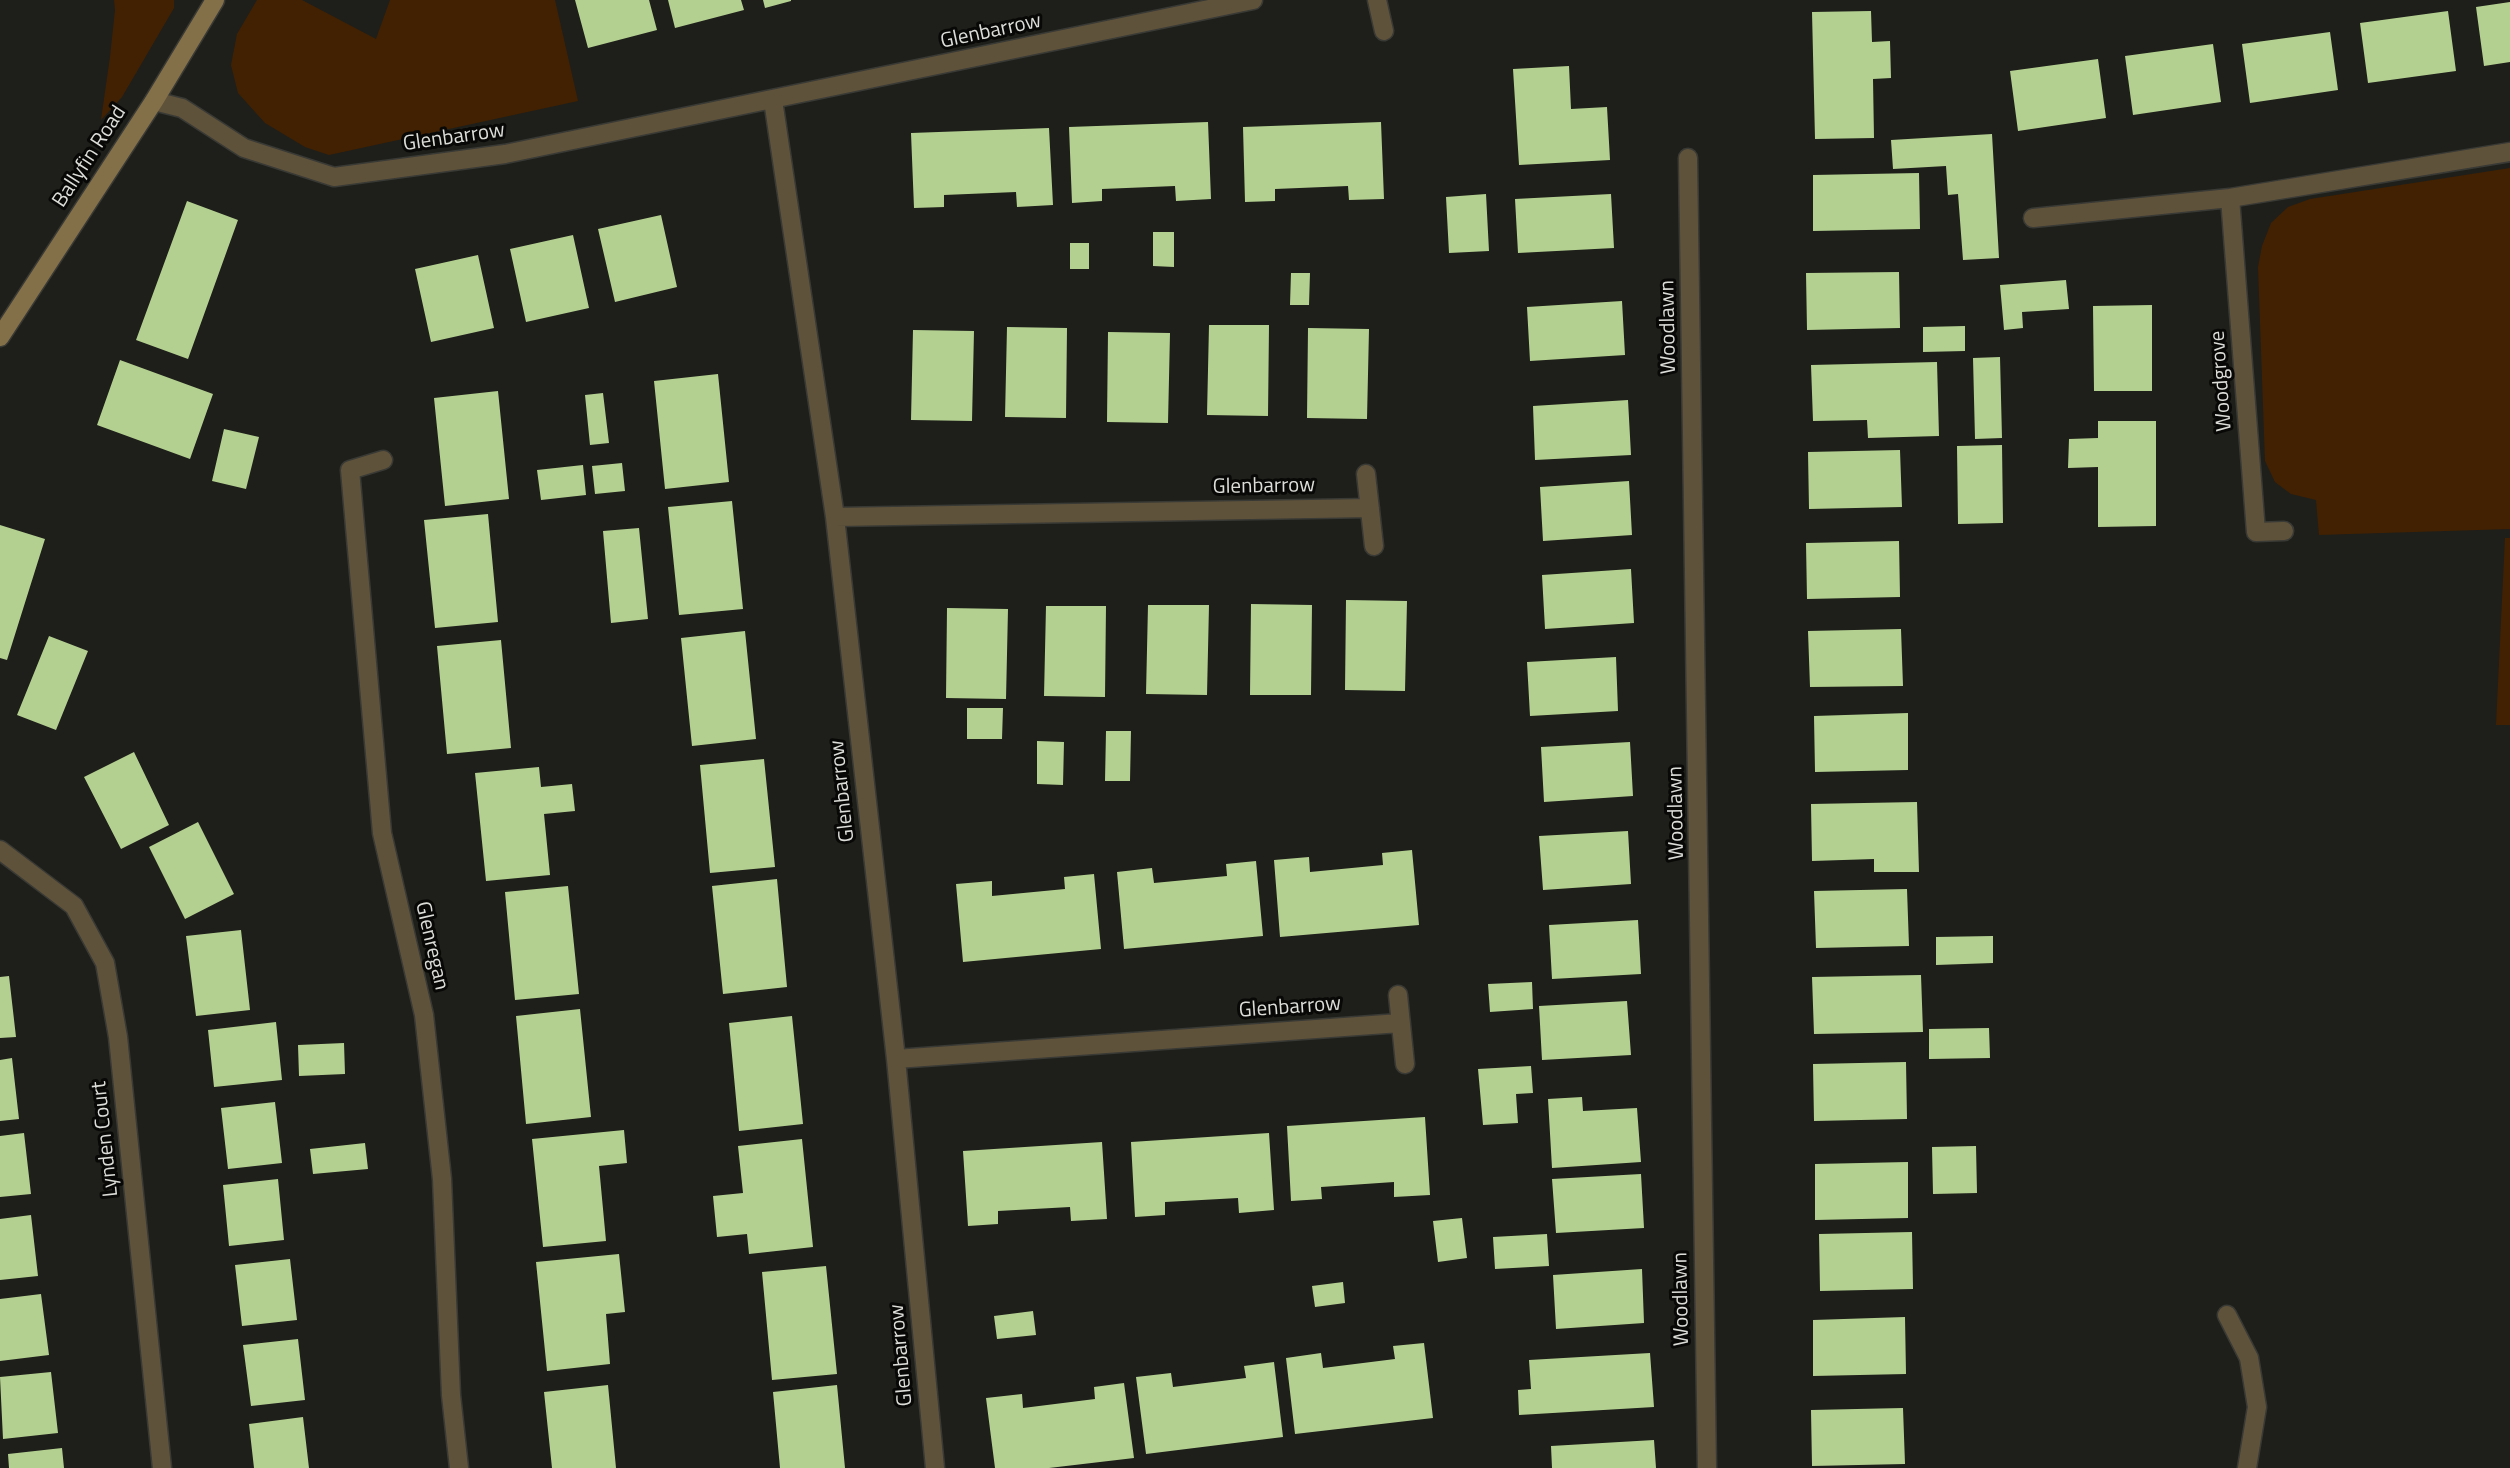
<!DOCTYPE html>
<html>
<head>
<meta charset="utf-8">
<style>
	body { margin:0 }
	canvas { display:block; background:#1e1e1a }
</style>
</head>
<body>
<canvas width="2510" height="1468"></canvas>
<script>
const c = document.querySelector('canvas').getContext('2d');
c.lineJoin = 'round';
function fillPath(path, color) {
  c.fillStyle = color;
  c.fill(path, 'evenodd');
}
function poly(rows) {
  const path = new Path2D();
  for (const r of rows) {
    path.moveTo(r[0], r[1]);
    for (let i = 2; i < r.length; i += 2) path.lineTo(r[i], r[i + 1]);
  }
  return path;
}
function strokePath(path, color, width, dash) {
  c.strokeStyle = color;
  c.lineWidth = width;
  c.lineCap = dash ? 'butt' : 'round';
  c.setLineDash(dash || []);
  c.stroke(path);
}
function label(font, color, halo, rows, align = 'center') {
  c.font = font + ' "Titillium Web",sans-serif';
  c.lineWidth = 6;
  c.setLineDash([]);
  c.textBaseline = 'middle';
  c.strokeStyle = halo;
  c.fillStyle = color;
  for (const [text, x, y, turn = 0] of rows) {
    c.save();
    c.translate(x, y);
    c.rotate((+turn || 0) * Math.PI / 180);
    c.textAlign = isNaN(turn) ? turn : align;
    if (halo) c.strokeText(text, 0, 0);
    c.fillText(text, 0, 0);
    c.restore();
  }
}
fillPath(poly([
	[114,0,174,0,174,8,122,97,101,120,110,57,115,10],
	[257,0,302,0,376,39,390,0,555,0,578,101,329,155,305,147,265,123,238,93,231,65,237,34],
	[2510,168,2510,529,2319,535,2316,500,2291,494,2275,482,2265,461,2258,267,2262,246,2271,223,2288,207,2310,199],
	[2505,538,2510,538,2510,725,2496,725]
]), '#412101');
fillPath(poly([
	[575,0,649,0,657,30,588,48],
	[668,0,741,0,744,10,675,28],
	[763,0,791,0,791,1,765,8],
	[2510,2,2510,62,2484,66,2476,7],
	[1871,11,1872,42,1890,41,1891,78,1873,79,1874,138,1815,139,1812,12],
	[2448,11,2456,71,2368,83,2360,23],
	[2330,32,2338,90,2250,103,2242,44],
	[2213,44,2221,102,2133,115,2125,56],
	[2098,59,2106,118,2018,131,2010,71],
	[1569,66,1571,109,1607,107,1610,160,1519,165,1513,69],
	[1208,122,1211,199,1176,201,1175,186,1102,189,1102,201,1072,203,1069,127],
	[1381,122,1384,199,1349,200,1348,186,1275,189,1275,201,1245,202,1243,127],
	[1049,128,1053,205,1017,207,1016,192,944,195,944,207,914,208,911,133],
	[1992,134,1999,258,1963,260,1958,194,1948,195,1946,166,1893,169,1891,140],
	[1919,173,1920,229,1813,231,1813,175],
	[1486,194,1489,251,1449,253,1446,197],
	[1611,194,1614,248,1518,253,1515,199],
	[187,201,238,220,188,359,136,340],
	[661,215,677,287,615,302,598,229],
	[1153,232,1174,232,1174,267,1153,266],
	[573,235,589,308,526,322,510,249],
	[1070,243,1089,243,1089,269,1070,269],
	[478,255,494,328,431,342,415,269],
	[1899,272,1900,328,1807,330,1806,273],
	[1291,273,1310,273,1309,305,1290,305],
	[2066,280,2069,309,2022,312,2023,328,2004,330,2000,285],
	[1622,301,1625,355,1530,361,1527,307],
	[2152,305,2152,391,2094,391,2093,306],
	[1209,325,1269,325,1268,416,1207,415],
	[1965,326,1965,351,1923,352,1923,327],
	[1007,327,1067,328,1066,418,1005,417],
	[1308,328,1369,329,1367,419,1307,418],
	[913,330,974,331,972,421,911,420],
	[1108,332,1170,333,1168,423,1107,422],
	[2000,357,2002,438,1975,439,1973,358],
	[120,360,213,394,190,459,97,425],
	[1937,362,1939,436,1868,438,1867,420,1813,421,1811,365],
	[718,374,729,482,665,489,654,381],
	[498,391,509,499,445,506,434,398],
	[603,393,609,443,590,445,585,395],
	[1628,400,1631,455,1535,460,1533,406],
	[2098,421,2156,421,2156,526,2098,527,2098,467,2068,468,2069,439,2098,438],
	[224,429,259,437,246,489,212,481],
	[2002,445,2003,523,1958,524,1957,446],
	[1900,450,1902,507,1809,509,1808,452],
	[622,463,625,491,595,494,592,466],
	[583,465,586,495,541,500,537,470],
	[1629,481,1632,535,1543,541,1540,487],
	[732,501,743,609,679,615,668,507],
	[488,514,498,622,435,628,424,520],
	[0,525,45,539,7,660,0,658],
	[639,528,648,619,611,623,603,531],
	[1899,541,1900,597,1807,599,1806,543],
	[1631,569,1634,623,1545,629,1542,575],
	[1346,600,1407,601,1405,691,1345,690],
	[1251,604,1312,605,1311,695,1250,695],
	[1148,605,1209,605,1207,695,1146,694],
	[1046,606,1106,606,1105,697,1044,696],
	[947,608,1008,609,1006,699,946,698],
	[1901,629,1903,686,1810,687,1808,631],
	[745,631,756,739,692,746,681,638],
	[49,636,88,651,56,730,17,715],
	[501,640,511,748,447,754,437,646],
	[1616,657,1618,711,1530,716,1527,662],
	[967,708,1003,708,1002,739,967,739],
	[1908,713,1908,770,1815,772,1814,716],
	[1106,731,1131,731,1130,781,1105,781],
	[1037,741,1064,742,1063,785,1037,784],
	[1630,742,1633,796,1544,802,1541,747],
	[134,752,169,825,121,849,84,777],
	[764,759,775,867,710,873,700,765],
	[539,767,541,787,572,784,575,811,544,814,550,875,486,881,475,773],
	[1917,802,1919,872,1874,872,1874,859,1812,861,1811,804],
	[198,822,234,894,185,919,149,847],
	[1628,831,1631,884,1543,890,1539,836],
	[1412,850,1419,925,1280,937,1274,860,1309,857,1310,872,1383,865,1382,853],
	[1256,861,1263,936,1124,949,1117,872,1152,868,1154,883,1227,876,1226,864],
	[1094,874,1101,949,963,962,956,884,992,881,992,896,1065,889,1064,877],
	[777,879,787,987,723,994,712,886],
	[568,886,579,994,515,1000,505,892],
	[1907,889,1909,946,1816,948,1814,891],
	[1638,920,1641,974,1552,979,1549,925],
	[241,930,250,1010,196,1016,186,936],
	[1993,936,1993,963,1936,965,1936,937],
	[1921,975,1923,1032,1814,1034,1812,977],
	[9,976,16,1037,0,1038,0,977],
	[1532,982,1533,1009,1490,1012,1488,984],
	[1627,1001,1631,1055,1542,1060,1539,1006],
	[580,1009,591,1117,526,1124,516,1016],
	[792,1016,803,1124,739,1131,729,1023],
	[276,1022,282,1080,214,1087,208,1030],
	[1989,1028,1990,1058,1929,1059,1929,1029],
	[344,1043,345,1074,299,1076,298,1045],
	[12,1058,19,1119,0,1121,0,1060],
	[1906,1062,1907,1119,1814,1121,1813,1064],
	[1531,1066,1533,1093,1516,1094,1518,1123,1483,1125,1478,1069],
	[1582,1097,1583,1111,1637,1108,1641,1162,1552,1168,1548,1099],
	[275,1102,282,1163,228,1169,221,1108],
	[1425,1117,1430,1195,1394,1197,1394,1182,1321,1187,1322,1199,1291,1201,1287,1126],
	[624,1130,627,1163,599,1166,606,1241,543,1247,532,1139],
	[24,1133,31,1194,0,1197,0,1136],
	[1269,1133,1274,1210,1239,1213,1238,1198,1165,1202,1165,1215,1135,1217,1131,1142],
	[802,1139,813,1247,749,1254,747,1234,717,1237,713,1196,743,1193,738,1146],
	[1102,1142,1107,1219,1071,1221,1070,1207,998,1211,998,1224,968,1226,963,1151],
	[365,1143,368,1169,313,1174,310,1149],
	[1976,1146,1977,1193,1933,1194,1932,1147],
	[1908,1162,1908,1218,1815,1220,1815,1164],
	[1641,1174,1644,1228,1556,1233,1552,1179],
	[278,1179,284,1240,229,1246,223,1185],
	[31,1215,38,1276,0,1280,0,1219],
	[1462,1218,1467,1258,1438,1262,1433,1221],
	[1912,1232,1913,1289,1820,1291,1819,1234],
	[1547,1234,1549,1266,1495,1269,1493,1237],
	[619,1254,625,1312,606,1314,610,1364,547,1371,536,1262],
	[290,1259,297,1320,242,1326,235,1265],
	[826,1266,837,1374,772,1380,762,1272],
	[1642,1269,1644,1323,1556,1329,1553,1275],
	[1343,1282,1345,1303,1315,1307,1312,1286],
	[41,1294,49,1355,0,1361,0,1299],
	[1033,1311,1036,1335,997,1339,994,1316],
	[1905,1317,1906,1374,1813,1376,1813,1320],
	[298,1339,305,1400,251,1406,243,1345],
	[1424,1343,1433,1418,1295,1434,1286,1358,1321,1353,1323,1368,1395,1359,1393,1346],
	[1650,1353,1654,1407,1519,1415,1518,1390,1531,1389,1529,1360],
	[1274,1362,1283,1437,1146,1454,1136,1377,1171,1373,1173,1387,1246,1378,1244,1366],
	[51,1372,58,1433,3,1439,0,1377],
	[1124,1383,1134,1458,1049,1468,995,1468,986,1398,1022,1394,1023,1408,1095,1399,1094,1387],
	[608,1385,616,1468,552,1468,544,1392],
	[837,1385,845,1468,780,1468,773,1392],
	[1903,1408,1905,1464,1812,1466,1811,1410],
	[303,1417,309,1468,254,1468,249,1424],
	[1654,1440,1656,1468,1552,1468,1551,1446],
	[62,1448,64,1468,9,1468,8,1454]
]), '#b3d090');
const lane = poly([
	[2227,1315,2249,1358,2257,1407,2247,1468]
]);
const street = poly([
	[1377,0,1384,31],
	[773,100,835,517,896,1059,935,1468],
	[154,101,182,108,244,148,334,177,505,154,1253,0],
	[1688,158,1707,1468],
	[2230,198,2256,532,2284,531],
	[2033,218,2230,198,2510,152],
	[383,460,350,470,382,833,424,1015,442,1179,451,1395,459,1468],
	[1366,474,1374,546],
	[835,517,1370,508],
	[0,850,74,906,105,963,118,1037,162,1468],
	[1398,995,1405,1064],
	[896,1059,1400,1023]
]);
const secondary = poly([
	[0,337,154,101,215,0]
]);
strokePath(lane, '#393935', 21);
strokePath(street, '#393935', 21);
strokePath(secondary, '#393935', 21);
strokePath(lane, '#5f523a', 18);
strokePath(street, '#5f523a', 18);
strokePath(secondary, '#847048', 18);
label('21px', '#dcdcd9', '#080807', [
	["Glenbarrow",991,32,-12],
	["Glenbarrow",454,138,-8],
	["Ballyfin Road",90,157,-57],
	["Woodlawn",1669,327,-91],
	["Woodgrove",2222,381,-94],
	["Glenbarrow",1264,487,-1],
	["Glenbarrow",843,791,-96],
	["Woodlawn",1677,813,-91],
	["Glenregan",431,946,77],
	["Glenbarrow",1290,1008,-4],
	["Lynden Court",106,1139,-96],
	["Woodlawn",1682,1299,-91],
	["Glenbarrow",902,1355,-95]
]);
</script>
</body>
</html>
